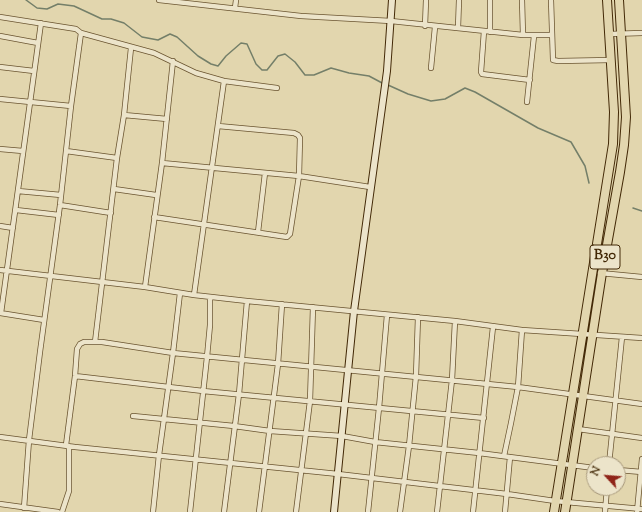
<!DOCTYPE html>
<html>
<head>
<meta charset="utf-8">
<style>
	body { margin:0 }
	#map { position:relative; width:642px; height:512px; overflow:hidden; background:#e2d6ae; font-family:"Sorts Mill Goudy",serif }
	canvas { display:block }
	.north { position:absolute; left:586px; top:456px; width:40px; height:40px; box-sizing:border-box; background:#ece4ca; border:1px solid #a8997c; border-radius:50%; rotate:296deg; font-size:11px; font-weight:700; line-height:16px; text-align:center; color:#422806 }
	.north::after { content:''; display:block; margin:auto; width:14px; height:18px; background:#8f2418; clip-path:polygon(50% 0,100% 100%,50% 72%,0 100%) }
</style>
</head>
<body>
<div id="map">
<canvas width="642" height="512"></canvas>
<div class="north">N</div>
</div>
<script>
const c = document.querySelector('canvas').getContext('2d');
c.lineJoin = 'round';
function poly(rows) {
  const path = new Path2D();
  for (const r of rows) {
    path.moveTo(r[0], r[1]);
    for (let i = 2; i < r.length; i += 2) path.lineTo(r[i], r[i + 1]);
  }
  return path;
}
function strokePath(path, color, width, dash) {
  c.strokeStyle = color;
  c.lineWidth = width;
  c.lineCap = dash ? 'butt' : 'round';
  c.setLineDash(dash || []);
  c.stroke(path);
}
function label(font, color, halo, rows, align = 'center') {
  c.font = font + ' "Sorts Mill Goudy",serif';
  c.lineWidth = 4;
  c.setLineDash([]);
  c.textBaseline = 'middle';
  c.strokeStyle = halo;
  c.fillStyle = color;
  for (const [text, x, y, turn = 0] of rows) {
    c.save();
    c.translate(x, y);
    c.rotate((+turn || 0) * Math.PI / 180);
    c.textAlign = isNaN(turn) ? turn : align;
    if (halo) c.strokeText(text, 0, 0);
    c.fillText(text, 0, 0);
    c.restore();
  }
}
strokePath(poly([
	[26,0,37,8,47,9,58,4,74,6,102,19,111,19,124,23,142,37,158,40,170,34,177,37,198,56,211,64,218,66,226,56,241,43,247,44,256,64,262,70,267,70,278,56,285,54,295,62,305,75,314,75,331,68,349,73,369,76,384,84],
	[388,85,408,94,431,101,445,99,465,88,475,92,538,128,571,142,585,166,589,183],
	[633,208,642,211]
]), '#747f69', 1.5);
const street = poly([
	[159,0,301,16,391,21,523,35,552,35],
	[490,0,490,32],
	[522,0,523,35],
	[551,0,553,60,558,61,611,60],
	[235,8,236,0],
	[0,17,76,29,81,33,154,53,196,73,224,81,277,88],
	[425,26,426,0],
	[458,28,459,0],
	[484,31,481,72,482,74,530,80],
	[610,34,642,33],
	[0,36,38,43],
	[0,67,34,71],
	[431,68,435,27],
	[0,99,71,106],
	[527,102,534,36],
	[124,115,167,119],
	[0,149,23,151],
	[66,151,117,158],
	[162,163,299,176,370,187],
	[114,189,156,195],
	[18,191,61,195],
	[60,205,111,213],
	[16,210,59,215],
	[154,217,287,237,290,234,299,176,300,138,298,135,294,133,218,126],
	[0,226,13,228],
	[258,232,265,173],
	[0,270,145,287,194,295,247,301,455,321,522,330,642,338],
	[600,273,642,277],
	[145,287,162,163,173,61],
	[194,295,224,81],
	[0,313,44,320],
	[1,313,41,23],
	[95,342,117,158,124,115,131,48],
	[75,376,203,391,484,418],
	[133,416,234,426,270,431,342,436,375,442,479,453,594,468],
	[578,429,642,438],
	[0,437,75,447,338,474,507,494,555,501,642,509],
	[66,445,75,376,77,349,80,344,84,342,102,342,173,353,518,387,642,404],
	[504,456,511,423,518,387,522,330],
	[609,464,622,337],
	[618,470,642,472],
	[0,504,58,512],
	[24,508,29,440,40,352,60,205,71,106,81,33],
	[62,512,69,491,69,446],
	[153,512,159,455,173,353,180,293],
	[190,512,207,357,210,325,210,297],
	[224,512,239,394,247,301],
	[259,512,278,364,282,304],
	[296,512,310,401,313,307],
	[368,512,379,408,387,315],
	[400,512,409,446,416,376,418,317],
	[437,512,452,380,455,321],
	[473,512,493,327],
	[505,512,510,457],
	[605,512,607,488],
	[637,512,642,459]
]);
const secondary = poly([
	[334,512,354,311,387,71,392,0]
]);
const highway = poly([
	[554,512,613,144,614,112,607,0],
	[565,512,602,273,620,172,624,145,626,117,619,0]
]);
strokePath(street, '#6a5430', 6);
strokePath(secondary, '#422806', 8);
strokePath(highway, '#422806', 10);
strokePath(street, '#ece4ca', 4.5);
strokePath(secondary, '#ece4ca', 6);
strokePath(highway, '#e2d6ae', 8);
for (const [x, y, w] of [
	[605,257,30]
]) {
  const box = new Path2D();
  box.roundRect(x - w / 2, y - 12, w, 24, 3);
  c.fillStyle = '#ece4ca';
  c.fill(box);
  strokePath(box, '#422806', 1);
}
label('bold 14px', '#422806', null, [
	["B30",605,257]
]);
</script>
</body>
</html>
